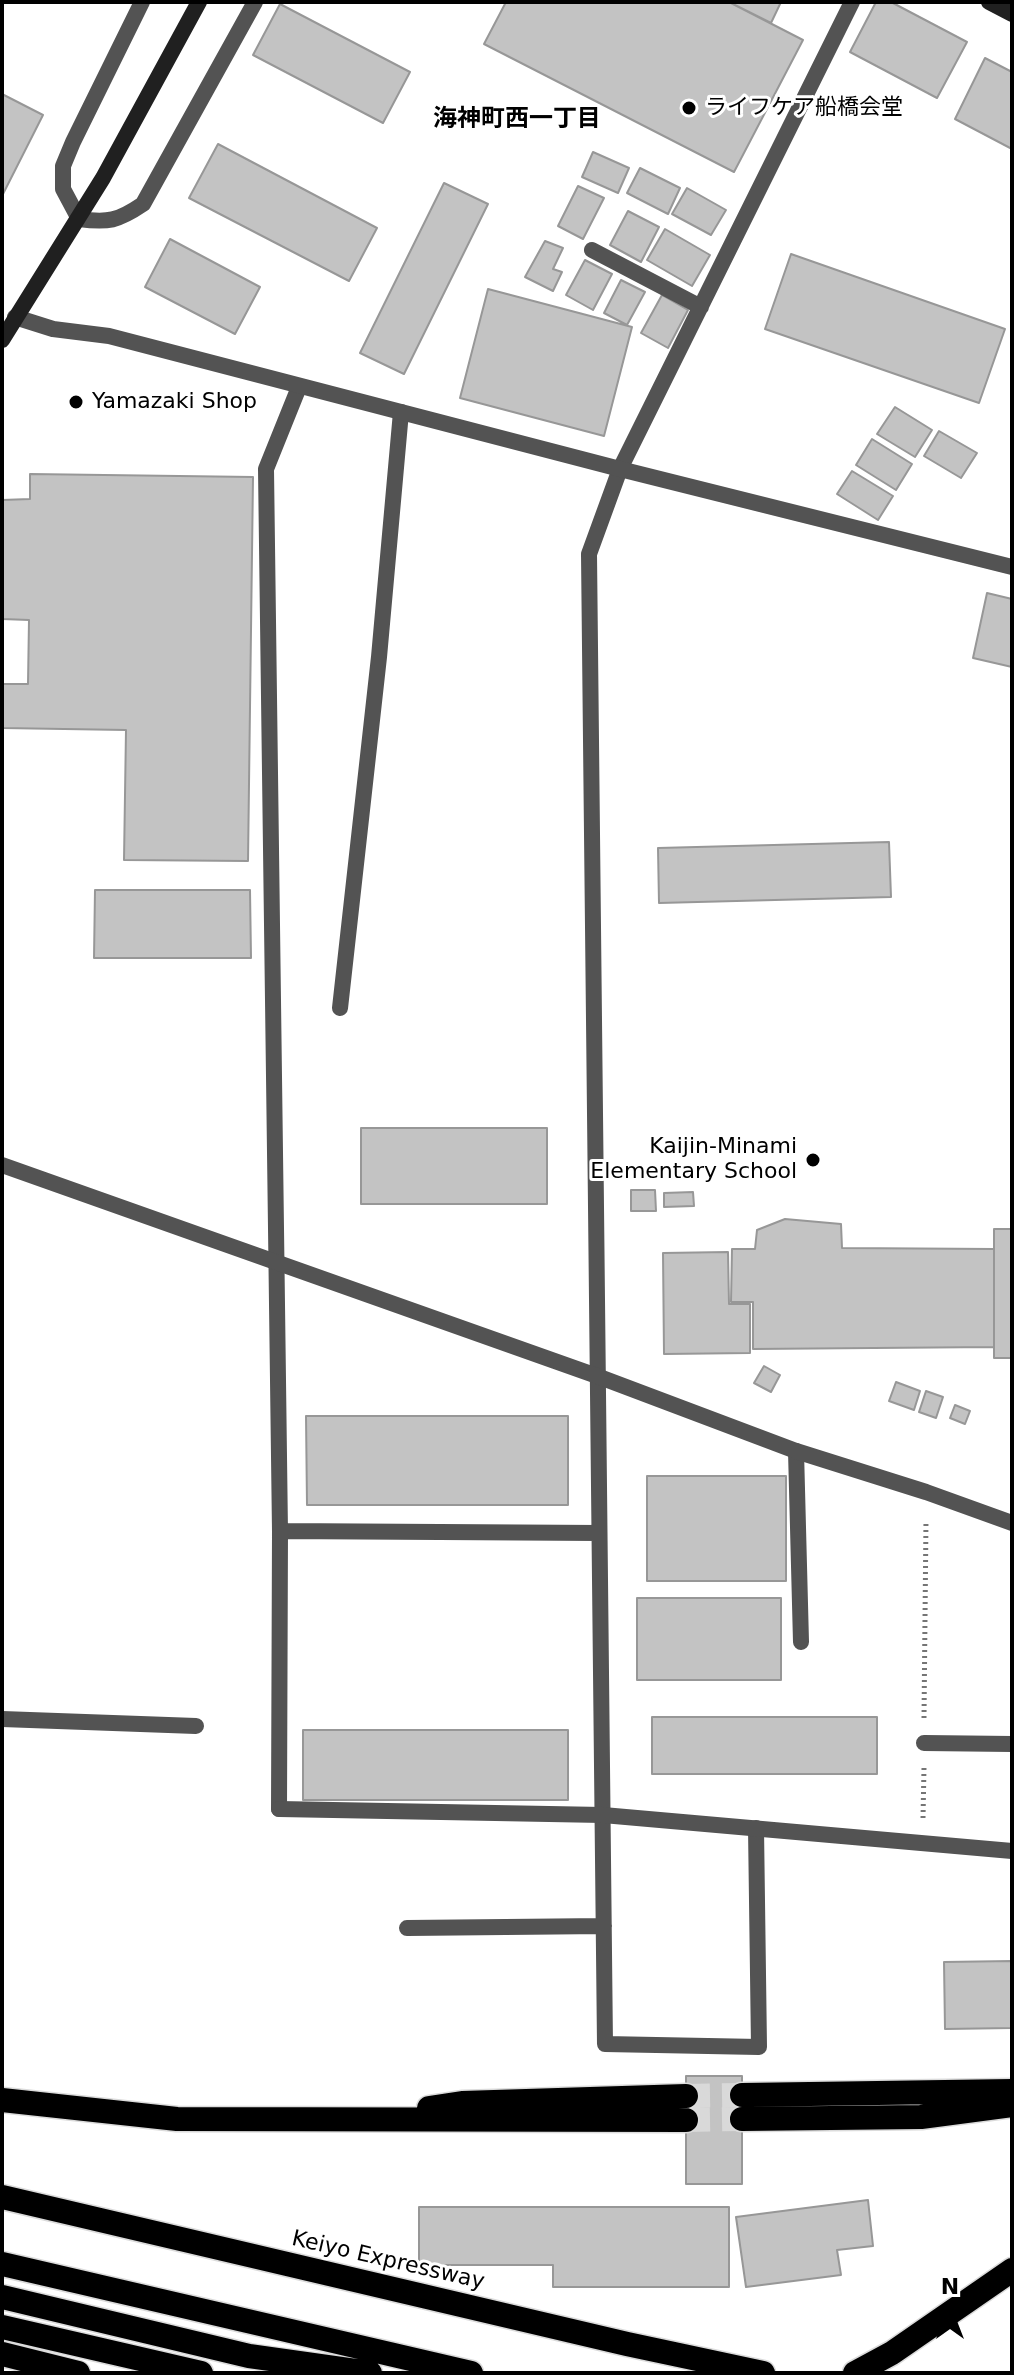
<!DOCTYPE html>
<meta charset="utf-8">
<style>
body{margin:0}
#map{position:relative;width:1014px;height:2375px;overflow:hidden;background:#fff;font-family:"DejaVu Sans",sans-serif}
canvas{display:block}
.frame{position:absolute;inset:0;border:4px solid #000;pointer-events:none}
.north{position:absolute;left:910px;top:2271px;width:80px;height:80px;-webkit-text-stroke:6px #fff;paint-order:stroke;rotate:0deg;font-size:22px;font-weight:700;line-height:32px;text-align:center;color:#000}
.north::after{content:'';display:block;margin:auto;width:28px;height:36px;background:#000;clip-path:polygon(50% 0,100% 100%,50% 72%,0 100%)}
</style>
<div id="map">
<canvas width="1014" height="2375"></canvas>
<div class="frame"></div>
<div class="north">N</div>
</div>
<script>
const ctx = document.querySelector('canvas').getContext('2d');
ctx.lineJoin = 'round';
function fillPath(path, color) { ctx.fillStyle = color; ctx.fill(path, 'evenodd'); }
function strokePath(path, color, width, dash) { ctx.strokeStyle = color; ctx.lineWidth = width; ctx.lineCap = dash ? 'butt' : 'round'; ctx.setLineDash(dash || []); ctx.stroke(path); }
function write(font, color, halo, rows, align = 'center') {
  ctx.font = font + ' "DejaVu Sans","Noto Sans JP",sans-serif'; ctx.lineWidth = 6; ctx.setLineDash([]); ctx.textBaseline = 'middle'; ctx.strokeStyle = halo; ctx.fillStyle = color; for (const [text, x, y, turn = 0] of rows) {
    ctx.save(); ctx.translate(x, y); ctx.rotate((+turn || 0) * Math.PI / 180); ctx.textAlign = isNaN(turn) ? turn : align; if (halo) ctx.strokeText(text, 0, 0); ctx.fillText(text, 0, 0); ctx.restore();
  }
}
const building = new Path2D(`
 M 506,2 L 729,2 L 803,40 L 734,172 L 484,44 Z
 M 729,2 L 781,2 L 771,23 Z
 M 876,2 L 891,2 L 967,42 L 937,98 L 850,52 Z
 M 280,4 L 410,72 L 383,123 L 253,55 Z
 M 985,58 L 1012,72 L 1012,149 L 955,119 Z
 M 2,94 L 43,115 L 2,196 Z
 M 218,144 L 377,228 L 349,281 L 189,198 Z
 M 593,152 L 629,168 L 618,193 L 582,177 Z
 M 640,168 L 680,188 L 668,214 L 627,193 Z
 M 444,183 L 488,204 L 404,374 L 360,353 Z
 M 578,186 L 604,198 L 583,239 L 558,226 Z
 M 687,188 L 726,210 L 711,235 L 672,214 Z
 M 628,211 L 659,227 L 641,262 L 610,245 Z
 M 665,229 L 710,255 L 692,286 L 647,260 Z
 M 170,239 L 260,287 L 235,334 L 145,287 Z
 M 545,241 L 563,248 L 553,269 L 562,272 L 553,291 L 525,277 Z
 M 791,254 L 1005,329 L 979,403 L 765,329 Z
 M 585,260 L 612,274 L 593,310 L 566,295 Z
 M 621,280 L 645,292 L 627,325 L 604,313 Z
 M 488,289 L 632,327 L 604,436 L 460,398 Z
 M 662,295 L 688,310 L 668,348 L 641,333 Z
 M 895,407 L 932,430 L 915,457 L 877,434 Z
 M 939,431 L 977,453 L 961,478 L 924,456 Z
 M 872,439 L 912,464 L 896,490 L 856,465 Z
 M 852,471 L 893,496 L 878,520 L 837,494 Z
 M 30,474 L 253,477 L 248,861 L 124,860 L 126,730 L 2,728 L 2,684 L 28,684 L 29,620 L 2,619 L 2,500 L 30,499 Z
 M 987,593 L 1012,599 L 1012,667 L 973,658 Z
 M 889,842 L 891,897 L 659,903 L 658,848 Z
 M 95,890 L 250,890 L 251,958 L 94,958 Z
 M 361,1128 L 547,1128 L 547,1204 L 361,1204 Z
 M 631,1190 L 655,1190 L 656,1211 L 631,1211 Z
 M 693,1192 L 694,1206 L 664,1207 L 664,1193 Z
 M 785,1219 L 841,1224 L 842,1248 L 994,1249 L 994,1347 L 753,1349 L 753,1302 L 731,1302 L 732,1249 L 755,1249 L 757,1230 Z
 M 994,1229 L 1012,1229 L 1012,1358 L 994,1358 Z
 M 728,1252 L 729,1304 L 750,1304 L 750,1353 L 664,1354 L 663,1253 Z
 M 764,1366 L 780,1375 L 771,1392 L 754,1383 Z
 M 896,1382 L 920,1391 L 914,1410 L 889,1401 Z
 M 926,1391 L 943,1397 L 936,1418 L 919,1412 Z
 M 955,1405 L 970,1411 L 965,1424 L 950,1418 Z
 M 306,1416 L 568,1416 L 568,1505 L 307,1505 Z
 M 647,1476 L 786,1476 L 786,1581 L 647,1581 Z
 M 637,1598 L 781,1598 L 781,1680 L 637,1680 Z
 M 652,1717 L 877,1717 L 877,1774 L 652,1774 Z
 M 303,1730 L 568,1730 L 568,1800 L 303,1800 Z
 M 1012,1961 L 1012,2028 L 945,2029 L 944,1962 Z
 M 686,2076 L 742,2076 L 742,2184 L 686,2184 Z
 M 868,2200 L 873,2246 L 837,2250 L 841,2275 L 746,2287 L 736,2217 Z
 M 419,2207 L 729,2207 L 729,2287 L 553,2287 L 553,2265 L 419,2265 Z`);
const highwayTunnel = new Path2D(`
 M 686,2096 L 742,2095
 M 686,2120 L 742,2119`);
const path = new Path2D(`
 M 924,1718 L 926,1520
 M 923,1818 L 924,1768`);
const lane = new Path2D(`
 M 592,250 L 701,307
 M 340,1008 L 379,657 L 401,412
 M 796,1451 L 801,1642
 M 280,1531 L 599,1533
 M 2,1719 L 196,1726
 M 924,1743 L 1012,1744
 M 279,1809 L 280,1531 L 266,469 L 299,387
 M 756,1828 L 759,2047 L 605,2044 L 589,554 L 620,469 L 852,2
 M 407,1928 L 604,1926`);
const street = new Path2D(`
 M 142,2 L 73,142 L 63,166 L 63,189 L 79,219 C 108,223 118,221 143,204 L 255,2
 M 15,317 L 53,329 L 109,336 L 620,469 L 1012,567
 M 2,1165 L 597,1376 L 796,1451 L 926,1492 L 1012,1523
 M 279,1809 L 603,1815 L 1012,1851`);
const secondary = new Path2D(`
 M 989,2 L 1012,14
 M 2,340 L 103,178 L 199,2`);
const highway = new Path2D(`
 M 742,2095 L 1012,2091
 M 2,2100 L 177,2119 L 686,2120
 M 429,2108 L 462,2103 L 686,2096
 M 742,2119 L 921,2117 L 1012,2105
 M 2,2197 L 627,2344 L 763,2373
 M 2,2264 L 471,2373
 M 2,2297 L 249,2356 L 370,2373
 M 2,2327 L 201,2373
 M 2,2354 L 78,2373
 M 855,2373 L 892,2353 L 1012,2270`);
const markers = [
 [689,108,8,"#000"],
 [76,402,8,"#000"],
 [813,1160,8,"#000"]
];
const poiNames = [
 ["ライフケア船橋会堂",705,108],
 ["Yamazaki Shop",92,402],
 ["Kaijin-Minami",797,1147,"right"],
 ["Elementary School",797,1172,"right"]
];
const streetNames = [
 ["Keiyo Expressway",388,2261,13]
];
const neighbourhoodNames = [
 ["海神町西一丁目",517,120]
];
fillPath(building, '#c3c3c3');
strokePath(building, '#979797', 2);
strokePath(highwayTunnel, '#d9d9d9', 24, [24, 12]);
strokePath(highway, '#dbdbdb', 27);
strokePath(path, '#757575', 5, [2, 4]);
strokePath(lane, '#535353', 16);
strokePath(street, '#535353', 16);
strokePath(secondary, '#202020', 16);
strokePath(highway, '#000', 24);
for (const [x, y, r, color] of markers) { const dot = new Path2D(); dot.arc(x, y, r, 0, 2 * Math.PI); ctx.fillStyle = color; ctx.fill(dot); strokePath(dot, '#fff', 3); }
write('22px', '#000', '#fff', poiNames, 'left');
write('22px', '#000', '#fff', streetNames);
write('bold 24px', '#000', '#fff', neighbourhoodNames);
</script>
